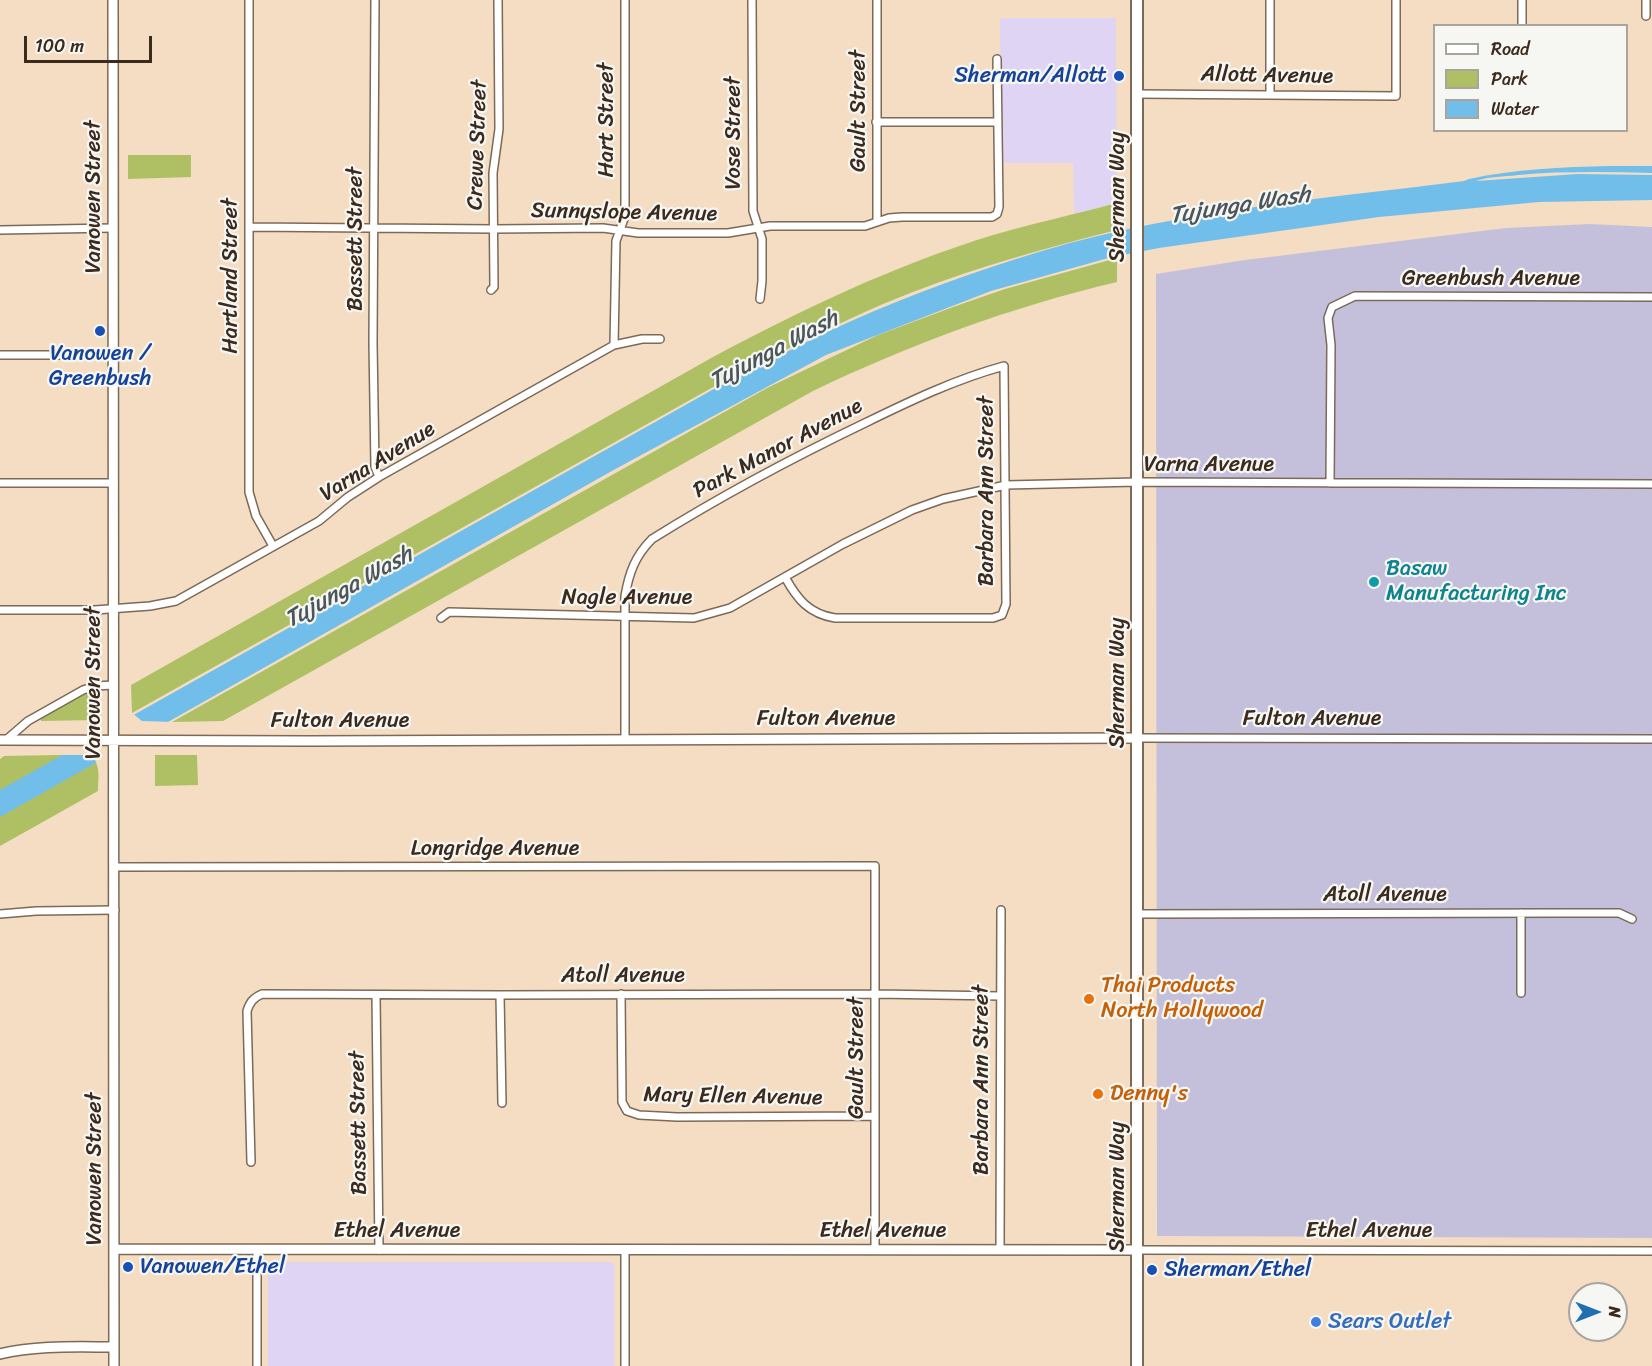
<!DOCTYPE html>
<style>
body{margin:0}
#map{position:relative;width:1652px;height:1366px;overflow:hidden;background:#f4ddc3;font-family:Sriracha,sans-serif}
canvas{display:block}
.legend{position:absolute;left:1433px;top:24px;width:195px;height:108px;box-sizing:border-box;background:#f6f6f2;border:2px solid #aba49d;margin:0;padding:8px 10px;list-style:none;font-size:18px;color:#3b2a1e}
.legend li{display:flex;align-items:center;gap:12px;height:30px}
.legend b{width:30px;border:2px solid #aba49d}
.north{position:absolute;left:1568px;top:1282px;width:60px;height:60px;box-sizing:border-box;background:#f6f6f2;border:2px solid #aba49d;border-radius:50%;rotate:90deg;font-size:16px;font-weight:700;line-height:24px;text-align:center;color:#3b2a1e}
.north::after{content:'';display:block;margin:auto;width:21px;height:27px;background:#1f6fb2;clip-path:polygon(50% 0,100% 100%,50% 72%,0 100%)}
.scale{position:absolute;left:24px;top:36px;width:128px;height:27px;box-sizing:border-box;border:3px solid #3b2a1e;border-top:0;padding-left:8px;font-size:18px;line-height:21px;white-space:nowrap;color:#3b2a1e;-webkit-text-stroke:4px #f6f6f2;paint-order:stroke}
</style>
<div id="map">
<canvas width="1652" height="1366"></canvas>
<ul class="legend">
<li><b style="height:8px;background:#fff"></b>Road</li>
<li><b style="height:16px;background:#afc064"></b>Park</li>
<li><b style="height:16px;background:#71beeb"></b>Water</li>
</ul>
<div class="north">N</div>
<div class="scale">100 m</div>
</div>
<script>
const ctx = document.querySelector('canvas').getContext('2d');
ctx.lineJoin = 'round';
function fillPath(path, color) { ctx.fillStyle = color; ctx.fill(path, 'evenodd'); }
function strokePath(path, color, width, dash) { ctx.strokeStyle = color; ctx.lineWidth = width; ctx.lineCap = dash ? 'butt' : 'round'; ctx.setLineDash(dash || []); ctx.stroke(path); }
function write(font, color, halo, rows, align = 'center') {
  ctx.font = font + ' Sriracha,sans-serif'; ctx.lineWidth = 4.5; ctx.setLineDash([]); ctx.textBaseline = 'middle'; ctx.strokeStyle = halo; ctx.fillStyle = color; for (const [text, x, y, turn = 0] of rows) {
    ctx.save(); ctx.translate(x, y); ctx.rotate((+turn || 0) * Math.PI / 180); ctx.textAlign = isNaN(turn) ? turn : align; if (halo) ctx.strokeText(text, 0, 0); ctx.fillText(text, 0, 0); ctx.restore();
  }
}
const built = new Path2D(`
 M 1000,18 L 1116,18 L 1117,203 L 1074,214 L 1073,163 L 1001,163 Z
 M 273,1262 L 610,1262 L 614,1264 L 614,1366 L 268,1366 L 268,1265 Z`);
const industrial = new Path2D(`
 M 1590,224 L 1652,227 L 1652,1238 L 1157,1236 L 1156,274 L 1245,260 L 1506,228 Z`);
const green = new Path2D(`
 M 128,155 L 191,155 L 191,177 L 128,179 Z
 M 1117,203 L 1117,230 C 1038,250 959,272 883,304 C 832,326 782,352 731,377 L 132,713 L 131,685 L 713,357 C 803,309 895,265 993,235 C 1034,223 1076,214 1117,203 Z
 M 1117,258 L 1117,282 C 1011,307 911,344 813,391 L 223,721 L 172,722 L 767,388 L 878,335 L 953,307 L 1005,289 Z
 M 97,691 L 97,716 L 95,720 L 41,721 L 41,718 L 82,695 Z
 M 57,755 L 88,755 C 102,762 98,778 98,791 L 0,846 L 0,759 L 4,756 Z
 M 155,755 L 197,755 L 198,785 L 155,786 Z`);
const water = new Path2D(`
 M 1610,166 L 1652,166 L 1652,173 C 1607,172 1562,171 1518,175 C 1504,177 1489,176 1476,181 L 1578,174 L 1652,175 L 1652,200 L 1539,202 L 1379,217 L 1159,248 L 1112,257 L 991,291 L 826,355 L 610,472 L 0,817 L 0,790 L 721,385 C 757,368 791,349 827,332 C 887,304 950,280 1013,260 C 1158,212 1314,200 1464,181 L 1469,179 C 1515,169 1562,167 1610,166 Z`);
const pier = new Path2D(`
 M 132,713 L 142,721 L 172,722 L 98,765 L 93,757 L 88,755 L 57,755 Z`);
const street = new Path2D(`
 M 249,0 L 249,492 L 256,516 L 273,546
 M 375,0 L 373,343 L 375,467 L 379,477
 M 752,0 L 753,211 L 762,239 L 762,281 L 760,299
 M 1522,0 L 1522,26
 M 1646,0 L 1646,16
 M 1138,94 L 1396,96 L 1396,0
 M 1270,95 L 1270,0
 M 876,122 L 997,122
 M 877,222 L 877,0
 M 249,227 L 494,229 L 603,228 L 638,233 L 728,233 L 770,226 L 865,226 L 889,218 L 902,217 L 992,217 L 997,214 L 999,207 L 997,59
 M 0,230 L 113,228
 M 491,290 L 494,287 L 493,173 L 499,129 L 498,0
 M 614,345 L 616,241 L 625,216 L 625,0
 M 0,355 L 114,355
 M 0,483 L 114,483
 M 1330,483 L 1331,345 L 1328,318 L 1332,307 L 1355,296 L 1652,297
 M 0,610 L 95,610 L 150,606 L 176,601 L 319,521 L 348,497 L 379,477 L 614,345 L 642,339 L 660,339
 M 441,618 L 449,612 L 694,618 L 730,608 L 843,544 L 912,510 L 943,499 L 1006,485 L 1137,482 L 1652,484
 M 1137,738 L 1652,739
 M 625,739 L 625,596 C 629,573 635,556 652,539 C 721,496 792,458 865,423 C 910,401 956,379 1004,366 L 1006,604 L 1002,615 L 993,618 L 835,618 C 809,614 797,599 785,577
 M 6,740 L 28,721 L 83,690 L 95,686 L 114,685
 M 115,867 L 875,866 L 875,1250
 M 1521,913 L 1521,993
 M 0,914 L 36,911 L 115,910
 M 1137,914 L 1564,913 L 1619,913 L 1632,919
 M 621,994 L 622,1102 L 627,1111 L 639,1115 L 677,1117 L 875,1116
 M 376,995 L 379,1250
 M 500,995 L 502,1103
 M 251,1162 L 247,1011 C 250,1002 253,998 262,994 L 500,995 L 876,994 L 1000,996
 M 257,1250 L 257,1366
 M 1000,1250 L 1001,910
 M 1137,1250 L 1652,1251
 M 625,1251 L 625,1366`);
const secondary = new Path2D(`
 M 113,0 L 114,1366
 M 0,740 L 310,741 L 1137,738
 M 114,1249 L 1137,1250
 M 0,1354 C 37,1345 76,1347 114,1347`);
const primary = new Path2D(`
 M 1137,1366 L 1137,0`);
const markers = [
 [1119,76,6,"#1a4fb4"],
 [100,331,6,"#1a4fb4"],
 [1374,582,6,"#0f9aa8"],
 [1089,999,6,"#e8710a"],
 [1098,1094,6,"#e8710a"],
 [128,1267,6,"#1a4fb4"],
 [1152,1270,6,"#1a4fb4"],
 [1316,1322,6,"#3f7fe0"]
];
const transitNames = [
 ["Sherman/Allott",1107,76,"right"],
 ["Vanowen /",100,354,"center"],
 ["Greenbush",100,379,"center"],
 ["Vanowen/Ethel",140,1267],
 ["Sherman/Ethel",1164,1270]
];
const streetNames = [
 ["Allott Avenue",1267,76,1],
 ["Gault Street",859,111,-90],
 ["Hart Street",607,120,-90],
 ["Vose Street",734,133,-90],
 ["Crewe Street",478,145,-88],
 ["Vanowen Street",94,197,-90],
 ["Sherman Way",1118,197,-90],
 ["Sunnyslope Avenue",624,213,1],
 ["Bassett Street",356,239,-90],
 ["Hartland Street",231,276,-90],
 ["Greenbush Avenue",1491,279],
 ["Park Manor Avenue",778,449,-28],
 ["Varna Avenue",378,462,-32],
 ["Varna Avenue",1209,465],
 ["Barbara Ann Street",987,491,-90],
 ["Nagle Avenue",627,598],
 ["Vanowen Street",94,683,-90],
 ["Sherman Way",1118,683,-90],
 ["Fulton Avenue",826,719],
 ["Fulton Avenue",1312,719],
 ["Fulton Avenue",340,721],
 ["Longridge Avenue",495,849],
 ["Atoll Avenue",1385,895],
 ["Atoll Avenue",623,976],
 ["Gault Street",857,1058,-90],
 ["Barbara Ann Street",982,1080,-90],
 ["Mary Ellen Avenue",733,1097,1],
 ["Bassett Street",359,1123,-91],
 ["Vanowen Street",95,1169,-90],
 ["Sherman Way",1118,1187,-90],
 ["Ethel Avenue",397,1231],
 ["Ethel Avenue",883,1231],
 ["Ethel Avenue",1369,1231]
];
const cultureNames = [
 ["Basaw",1386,569],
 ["Manufacturing Inc",1386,594]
];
const foodNames = [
 ["Thai Products",1101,986],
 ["North Hollywood",1101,1011],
 ["Denny's",1110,1094]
];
const shopNames = [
 ["Sears Outlet",1328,1322]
];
const waterNames = [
 ["Tujunga Wash",1240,206,-9],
 ["Tujunga Wash",774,351,-28],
 ["Tujunga Wash",349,588,-29]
];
fillPath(built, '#e0d4f4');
fillPath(industrial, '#c4c0db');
fillPath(green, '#afc064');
fillPath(water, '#71beeb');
fillPath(pier, '#f4ddc3');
strokePath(street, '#7c6958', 10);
strokePath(secondary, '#7c6958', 12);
strokePath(primary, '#7c6958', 14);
strokePath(street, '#fff', 7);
strokePath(secondary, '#fff', 9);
strokePath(primary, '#fff', 10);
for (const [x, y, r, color] of markers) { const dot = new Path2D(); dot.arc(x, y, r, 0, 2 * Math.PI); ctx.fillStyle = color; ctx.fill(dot); strokePath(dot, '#f6f6f2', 2); }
write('22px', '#164399', '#f6f6f2', transitNames, 'left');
write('22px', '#3b2a1e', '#f6f6f2', streetNames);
write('22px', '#0d838f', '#f6f6f2', cultureNames, 'left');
write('22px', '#c56008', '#f6f6f2', foodNames, 'left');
write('22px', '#366cbe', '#f6f6f2', shopNames, 'left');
write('italic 24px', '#4b565c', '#f6f6f2', waterNames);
</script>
